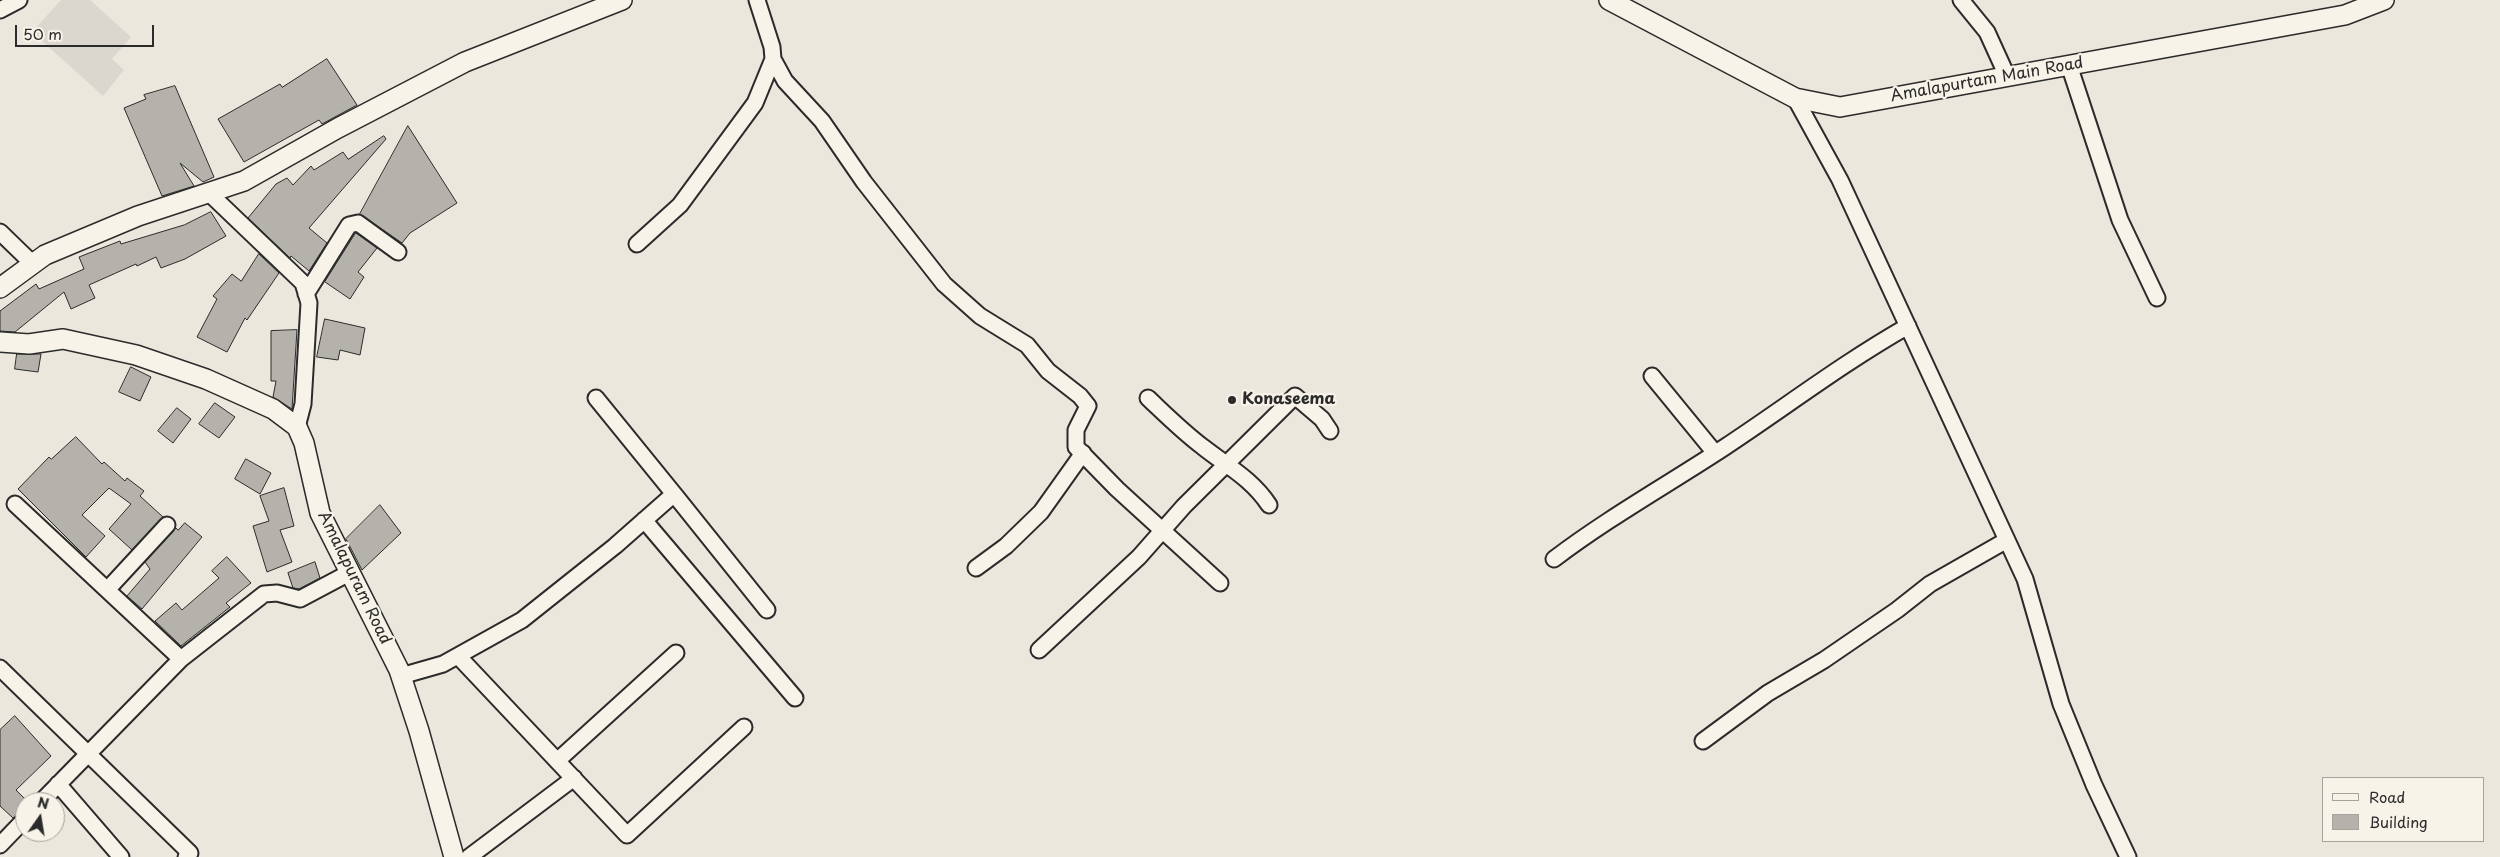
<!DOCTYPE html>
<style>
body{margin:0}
#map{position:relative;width:2500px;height:857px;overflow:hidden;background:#ebe7dd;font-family:"Playpen Sans",sans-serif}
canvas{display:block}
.legend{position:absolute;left:2322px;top:777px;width:162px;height:65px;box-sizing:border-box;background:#f7f3e8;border:1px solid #a5a39c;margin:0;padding:6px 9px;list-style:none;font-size:15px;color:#2b2b2b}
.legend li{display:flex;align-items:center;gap:10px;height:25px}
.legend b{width:25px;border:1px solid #a5a39c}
.north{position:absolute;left:15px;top:792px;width:50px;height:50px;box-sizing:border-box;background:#f7f3e8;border:1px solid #a5a39c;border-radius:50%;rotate:13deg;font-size:14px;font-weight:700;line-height:20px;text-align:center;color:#2b2b2b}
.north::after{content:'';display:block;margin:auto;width:18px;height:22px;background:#2b2b2b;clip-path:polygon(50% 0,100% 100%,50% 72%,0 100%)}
.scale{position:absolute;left:15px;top:25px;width:139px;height:22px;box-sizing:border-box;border:2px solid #2b2b2b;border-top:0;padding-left:6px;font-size:15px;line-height:18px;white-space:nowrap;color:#2b2b2b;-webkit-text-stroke:4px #f7f3e8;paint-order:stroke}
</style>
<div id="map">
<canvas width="2500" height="857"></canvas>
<ul class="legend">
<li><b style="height:6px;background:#f7f3e8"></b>Road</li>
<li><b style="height:14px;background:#b5b2ab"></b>Building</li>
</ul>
<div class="north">N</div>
<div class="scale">50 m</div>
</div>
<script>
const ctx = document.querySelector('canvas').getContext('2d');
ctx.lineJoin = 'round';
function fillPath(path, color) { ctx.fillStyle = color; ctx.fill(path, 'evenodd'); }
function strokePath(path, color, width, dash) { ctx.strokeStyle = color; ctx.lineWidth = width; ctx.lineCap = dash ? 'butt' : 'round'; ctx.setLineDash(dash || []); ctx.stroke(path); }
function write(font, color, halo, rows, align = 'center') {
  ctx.font = font + ' "Playpen Sans",sans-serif'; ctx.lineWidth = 4.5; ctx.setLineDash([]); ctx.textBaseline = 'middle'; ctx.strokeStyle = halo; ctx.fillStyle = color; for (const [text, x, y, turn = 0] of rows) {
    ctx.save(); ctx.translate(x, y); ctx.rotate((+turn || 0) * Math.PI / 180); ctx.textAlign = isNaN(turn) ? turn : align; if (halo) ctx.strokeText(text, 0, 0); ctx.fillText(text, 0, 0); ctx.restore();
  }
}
const built = new Path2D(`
 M 61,0 L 90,0 L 131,37 L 112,59 L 124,70 L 103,96 L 32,32 Z`);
const building = new Path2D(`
 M 327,59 L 357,105 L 322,124 L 319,120 L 244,162 L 218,119 L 280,84 L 282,87 Z
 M 175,86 L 214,177 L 203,182 L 180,163 L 194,186 L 162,196 L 124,108 L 146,99 L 144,95 Z
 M 408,126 L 457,203 L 410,233 L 402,243 L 360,214 Z
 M 384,136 L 386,139 L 309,228 L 327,243 L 309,271 L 291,256 L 290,258 L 248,218 L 276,184 L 287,178 L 293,185 L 311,166 L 314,170 L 343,152 L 348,159 Z
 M 211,212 L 226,236 L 185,259 L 161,268 L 156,257 L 137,266 L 136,264 L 89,285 L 95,298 L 71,309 L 64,292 L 15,332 L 0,331 L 0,311 L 36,284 L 39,289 L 84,269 L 79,257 L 120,241 L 121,244 L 184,225 Z
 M 356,233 L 377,248 L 358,272 L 364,277 L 350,299 L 325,282 Z
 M 259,254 L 279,273 L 247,320 L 245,318 L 227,352 L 197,337 L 217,299 L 213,296 L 232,274 L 241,281 Z
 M 325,319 L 365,328 L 360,355 L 340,350 L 338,360 L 317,357 Z
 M 297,330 L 292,409 L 273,397 L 276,381 L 271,381 L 271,331 Z
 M 17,354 L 41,354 L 38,372 L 15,369 Z
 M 131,367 L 151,377 L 140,401 L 119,392 Z
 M 215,403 L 235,417 L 219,438 L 199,424 Z
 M 177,408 L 191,419 L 173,443 L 158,431 Z
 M 76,437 L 102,464 L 104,462 L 125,481 L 127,478 L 144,491 L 140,496 L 163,517 L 132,550 L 109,529 L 131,504 L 109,488 L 82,515 L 105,536 L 86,557 L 18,489 L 49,457 L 51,459 Z
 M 246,459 L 271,473 L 260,494 L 235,479 Z
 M 284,488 L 294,526 L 280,530 L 292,562 L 267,572 L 253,526 L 269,521 L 260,496 Z
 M 380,505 L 401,533 L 362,570 L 346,539 Z
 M 185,523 L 202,537 L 142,609 L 127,596 L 150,569 L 145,562 L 176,528 L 178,530 Z
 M 227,557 L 251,583 L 226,603 L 230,607 L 181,646 L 155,621 L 176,603 L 182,610 L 219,578 L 212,571 Z
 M 315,562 L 320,578 L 299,589 L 293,588 L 288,573 Z
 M 15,716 L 51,756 L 16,790 L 25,799 L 25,810 L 13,818 L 0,806 L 0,730 Z`);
const minor = new Path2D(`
 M 1961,0 L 1987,32 L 2007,76
 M 0,10 L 19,0
 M 773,59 L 785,81 L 822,121 L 864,182 L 944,284 L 980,316 L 1027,345 L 1048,371 L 1080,396 L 1088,406 L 1076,430 L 1076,447 L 1117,489 L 1220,583
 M 2069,65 L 2120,220 L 2157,298
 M 1795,98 L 1840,180 L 2025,579 L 2061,704 L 2094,785 L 2128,857
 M 209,193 L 303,283 L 309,303 L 303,404 L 297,427
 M 0,232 L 33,264
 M 637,244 L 680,205 L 755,103 L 773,59 L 772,47 L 757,0
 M 306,294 L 349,225 L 358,223 L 398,252
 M 1652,376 L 1715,453
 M 596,398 L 674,494
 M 1148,398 C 1166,415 1183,432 1203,447 C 1227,466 1252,479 1269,505
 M 15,504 L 181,659 L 264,594 L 277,593 L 300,599 L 349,573
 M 644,520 L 795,698
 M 1554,559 C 1608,518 1667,485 1725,447 C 1787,406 1843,363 1908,326
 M 976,568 L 1006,546 L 1041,512 L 1083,453
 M 107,590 L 167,525
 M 1039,650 L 1139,557 L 1184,506 L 1295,396 L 1322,419 L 1330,431
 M 458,656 L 627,835 L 744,727
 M 0,668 L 190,853 L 186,857
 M 401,676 L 443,664 L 522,620 L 615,546 L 674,494 L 767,610
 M 1703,741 L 1768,693 L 1824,660 L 1897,610 L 1930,584 L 2007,540
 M 557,761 L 676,653
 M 58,784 L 121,857
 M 41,802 L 181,659
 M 0,845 L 25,819
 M 469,857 L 574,778`);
const tertiary = new Path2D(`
 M 1609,0 L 1795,98 L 1840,107 L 2345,15 L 2384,0
 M 0,288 L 45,255 L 138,216 L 244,181 L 338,128 L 465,62 L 622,0
 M 0,342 L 29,344 L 63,339 L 136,355 L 206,379 L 244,396 L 273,409 L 297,427 L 304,443 L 320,513 L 399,670 L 419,731 L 454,857`);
const markers = [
 [1232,400,5,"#2b2b2b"]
];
const streetNames = [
 ["Amalapurtam Main Road",1987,80,-10],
 ["Amalapuram Road",354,578,64]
];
const poiNames = [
 ["Konaseema",1242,400]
];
fillPath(built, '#dbd7ce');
fillPath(building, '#b5b2ab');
strokePath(building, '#2b2b2b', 1);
strokePath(minor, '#2b2b2b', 19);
strokePath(tertiary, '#2b2b2b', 22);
strokePath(minor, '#f7f3e8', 15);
strokePath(tertiary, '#f7f3e8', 19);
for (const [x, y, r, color] of markers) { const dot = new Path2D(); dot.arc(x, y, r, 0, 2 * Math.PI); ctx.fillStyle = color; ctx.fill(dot); strokePath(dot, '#f7f3e8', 2); }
write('16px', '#2b2b2b', '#f7f3e8', streetNames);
write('bold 16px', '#2b2b2b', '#f7f3e8', poiNames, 'left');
</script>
